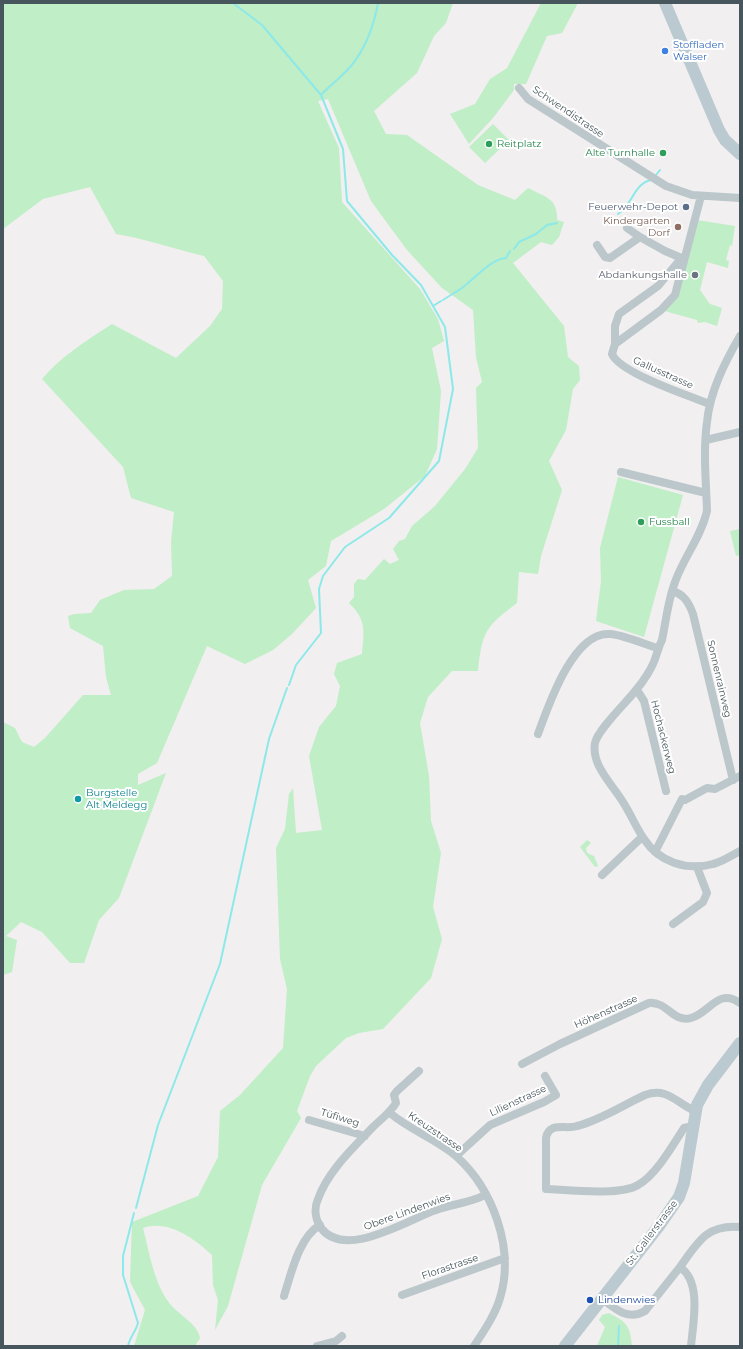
<!DOCTYPE html>
<meta charset="utf-8">
<style>
body{margin:0}
#map{position:relative;width:743px;height:1349px;overflow:hidden;background:#f1efef;font-family:Montserrat,sans-serif}
canvas{display:block}
.frame{position:absolute;inset:0;border:4px solid #47565c;pointer-events:none}
</style>
<div id="map">
<canvas width="743" height="1349"></canvas>
<div class="frame"></div>
</div>
<script>
const ctx = document.querySelector('canvas').getContext('2d');
ctx.lineJoin = 'round';
function fillPath(path, color) { ctx.fillStyle = color; ctx.fill(path, 'evenodd'); }
function strokePath(path, color, width, dash) { ctx.strokeStyle = color; ctx.lineWidth = width; ctx.lineCap = dash ? 'butt' : 'round'; ctx.setLineDash(dash || []); ctx.stroke(path); }
function write(font, color, halo, rows, align = 'center') {
  ctx.font = font + ' Montserrat,sans-serif'; ctx.lineWidth = 4; ctx.setLineDash([]); ctx.textBaseline = 'middle'; ctx.strokeStyle = halo; ctx.fillStyle = color; for (const [text, x, y, turn = 0] of rows) {
    ctx.save(); ctx.translate(x, y); ctx.rotate((+turn || 0) * Math.PI / 180); ctx.textAlign = isNaN(turn) ? turn : align; if (halo) ctx.strokeText(text, 0, 0); ctx.fillText(text, 0, 0); ctx.restore();
  }
}
const green = new Path2D(`
 M 3,3 L 453,3 L 446,23 L 434,36 L 417,73 L 374,111 L 386,134 L 407,135 L 478,185 L 515,200 L 528,188 C 545,197 558,198 557,220 L 564,222 L 559,237 L 552,245 L 541,242 L 513,263 L 564,326 L 568,357 L 579,366 L 580,380 L 573,389 L 566,430 L 549,461 L 562,490 L 541,556 L 538,574 L 519,572 L 517,603 C 485,627 482,632 478,671 L 452,671 L 428,697 L 420,723 L 429,776 L 431,821 L 441,853 L 433,907 L 442,939 L 431,978 L 383,1029 L 359,1033 L 346,1038 L 316,1066 L 310,1076 L 297,1111 L 301,1118 L 262,1185 L 228,1306 L 215,1330 L 218,1300 L 213,1285 L 212,1255 C 195,1239 168,1219 143,1228 C 149,1251 154,1284 170,1304 C 179,1315 198,1324 200,1338 L 195,1346 L 134,1346 L 145,1310 L 130,1282 L 132,1222 L 198,1196 L 218,1157 L 220,1111 L 240,1095 L 283,1048 L 287,989 L 280,959 L 276,848 L 285,829 L 289,794 L 293,788 L 296,833 L 322,830 L 309,756 L 319,727 L 336,706 L 340,686 L 334,674 L 337,663 L 362,654 C 364,632 367,620 349,603 L 354,597 L 354,584 L 358,579 L 365,580 L 384,559 L 390,564 L 399,560 L 393,549 L 399,541 L 405,539 L 412,526 L 435,506 L 465,469 L 478,448 L 476,388 L 482,382 L 476,357 L 473,310 L 442,288 L 407,250 L 371,201 L 328,99 L 318,101 L 339,148 L 342,202 L 420,289 L 438,319 L 444,341 L 432,348 L 441,391 L 437,449 L 425,476 L 384,509 L 331,541 L 326,566 L 308,580 L 316,608 L 292,634 L 273,650 L 245,664 L 207,646 L 157,763 L 138,774 L 138,785 L 166,773 L 119,898 L 99,920 L 84,963 L 70,963 L 42,932 L 21,922 L 6,936 L 17,940 L 12,972 L 3,975 L 3,722 L 15,728 L 22,742 L 34,747 L 45,738 L 83,695 L 111,695 L 106,677 L 103,646 L 70,628 L 68,616 L 74,614 L 91,613 L 100,600 L 124,590 L 154,589 L 172,576 L 171,542 L 174,512 L 131,498 L 123,467 L 42,379 C 61,356 88,340 112,324 L 176,358 L 210,326 L 222,309 L 223,281 L 204,256 C 174,249 146,239 116,234 L 90,187 L 43,199 L 3,229 Z
 M 541,3 L 578,3 L 562,33 L 547,36 L 526,84 L 514,84 L 514,90 L 493,118 L 469,144 L 450,114 L 475,104 L 490,79 L 507,68 Z
 M 493,124 L 509,140 L 485,163 L 469,147 Z
 M 697,220 L 735,226 L 732,246 L 730,245 L 726,260 L 729,261 L 728,268 L 707,262 L 700,290 L 710,304 L 722,308 L 717,326 L 705,322 L 698,323 L 697,320 L 661,310 L 672,295 Z
 M 618,477 L 683,495 L 644,637 L 596,621 L 601,581 L 600,548 Z
 M 740,529 L 740,555 L 736,556 L 730,531 Z
 M 587,840 L 591,843 L 586,848 L 587,853 L 594,856 L 598,866 L 595,867 L 580,847 Z
 M 609,1313 C 627,1322 630,1326 632,1346 L 597,1346 L 605,1327 L 599,1320 L 602,1315 Z`);
const stream = new Path2D(`
 M 233,3 L 262,25 L 321,95 L 343,149 L 347,201 L 392,255 L 421,285 L 445,327 L 453,389 L 439,461 L 389,518 L 345,547 L 323,576 L 319,589 L 321,633 L 296,665 L 289,685
 M 321,95 C 330,85 342,77 351,66 C 365,49 374,25 378,3
 M 656,175 L 660,170
 M 618,214 C 633,205 633,184 651,180
 M 514,249 L 519,242 L 536,234 L 547,225 L 557,223
 M 443,300 C 449,296 456,292 462,288 C 473,280 492,258 506,258 L 510,251
 M 433,306 L 441,301
 M 136,1208 L 158,1125 L 220,964 L 269,739 L 287,688
 M 128,1346 C 130,1337 136,1331 138,1323 L 123,1275 L 123,1256 L 134,1213
 M 618,1346 L 619,1326`);
const street = new Path2D(`
 M 519,88 L 528,99 L 666,186 L 692,195 L 740,198
 M 701,196 L 675,295 L 661,310 L 615,344 L 612,354 C 620,373 689,396 710,404
 M 627,228 L 640,237
 M 597,245 L 605,257 L 610,258 L 640,237 L 665,251 L 684,259
 M 740,336 C 725,362 710,391 707,422 C 703,451 706,481 707,511 C 701,537 684,557 675,582 C 668,600 666,621 662,640 C 659,646 658,650 656,656 C 653,667 643,682 636,690 C 627,702 598,729 595,743 C 591,764 611,783 621,799 C 630,812 635,826 644,839 C 659,862 686,871 713,864 C 722,862 731,856 740,851
 M 615,344 L 615,326 L 619,314 L 658,286 L 679,261 L 684,259
 M 706,440 L 740,432
 M 621,472 L 706,493
 M 672,591 C 684,594 689,603 693,614 L 733,780
 M 637,690 L 644,701 L 666,791
 M 538,734 C 548,707 573,631 610,634 C 624,635 644,644 657,648
 M 655,852 L 682,799 L 685,800 L 707,788 L 715,789 L 740,776
 M 602,875 L 642,837
 M 673,924 L 703,902 L 707,893 L 697,867
 M 522,1064 L 560,1044 L 649,1003 C 667,1001 673,1023 691,1018 C 710,1013 718,987 740,1003
 M 419,1071 L 397,1091 L 394,1095 L 396,1103 C 390,1113 381,1119 373,1127 C 353,1148 328,1171 318,1199 C 314,1208 315,1219 321,1228 C 345,1260 407,1220 436,1210 C 452,1204 470,1203 485,1195
 M 390,1113 C 410,1130 436,1139 456,1156 C 493,1189 515,1249 500,1298 C 495,1315 484,1331 474,1346
 M 309,1120 L 365,1136
 M 693,1126 L 684,1128 C 673,1145 656,1175 638,1185 C 620,1196 569,1190 546,1189 L 546,1138 C 549,1121 566,1130 577,1126 C 601,1120 623,1105 645,1095 C 668,1087 676,1103 695,1111
 M 456,1156 L 490,1125 L 544,1102 L 556,1095 L 545,1076
 M 402,1295 L 505,1258
 M 284,1296 C 291,1274 299,1237 320,1225
 M 601,1298 C 615,1309 628,1321 645,1311 L 680,1267
 M 317,1346 L 336,1341 L 342,1336
 M 691,1346 C 693,1323 702,1282 680,1267 C 698,1242 707,1224 740,1227`);
const secondary = new Path2D(`
 M 665,3 L 719,130 L 725,140 L 740,154
 M 565,1346 L 659,1226 L 679,1197 L 684,1183 L 697,1105 L 708,1085 L 740,1043`);
const markers = [
 [665,51,4,"#3f7fe0"],
 [489,144,4,"#2e9e5b"],
 [663,153,4,"#2e9e5b"],
 [686,207,4,"#5c6f8a"],
 [678,227,4,"#8d6e63"],
 [695,275,4,"#6b7280"],
 [641,522,4,"#2e9e5b"],
 [78,799,4,"#0f9aa8"],
 [590,1300,4,"#1a4fb4"]
];
const shopNames = [
 ["Stoffladen",673,45],
 ["Walser",673,57]
];
const streetNames = [
 ["Schwendistrasse",568,112,34],
 ["Gallusstrasse",663,373,24],
 ["Sonnenrainweg",719,679,77],
 ["Hochackerweg",663,737,76],
 ["Höhenstrasse",606,1012,-24],
 ["Lilienstrasse",518,1101,-25],
 ["Tüfiweg",340,1118,17],
 ["Kreuzstrasse",435,1132,34],
 ["Obere Lindenwies",407,1212,-20],
 ["St. Gallerstrasse",652,1233,-53],
 ["Florastrasse",450,1267,-19]
];
const leisureNames = [
 ["Reitplatz",497,144],
 ["Alte Turnhalle",655,153,"right"],
 ["Fussball",649,522]
];
const serviceNames = [
 ["Feuerwehr-Depot",678,207]
];
const educationNames = [
 ["Kindergarten",670,221],
 ["Dorf",670,233]
];
const worshipNames = [
 ["Abdankungshalle",687,275]
];
const cultureNames = [
 ["Burgstelle",86,793],
 ["Alt Meldegg",86,805]
];
const transitNames = [
 ["Lindenwies",598,1300]
];
fillPath(green, '#bfeec7');
strokePath(stream, '#8de9e9', 2);
strokePath(street, '#bbc7cb', 8);
strokePath(secondary, '#bbcad0', 12);
for (const [x, y, r, color] of markers) { const dot = new Path2D(); dot.arc(x, y, r, 0, 2 * Math.PI); ctx.fillStyle = color; ctx.fill(dot); strokePath(dot, '#fff', 1.5); }
write('10px', '#366cbe', '#fff', shopNames, 'left');
write('10px', '#47565c', '#fff', streetNames);
write('10px', '#27864d', '#fff', leisureNames, 'left');
write('10px', '#4e5e75', '#fff', serviceNames, 'right');
write('10px', '#785e54', '#fff', educationNames, 'right');
write('10px', '#5b616d', '#fff', worshipNames, 'right');
write('10px', '#0d838f', '#fff', cultureNames, 'left');
write('10px', '#164399', '#fff', transitNames, 'left');
</script>
